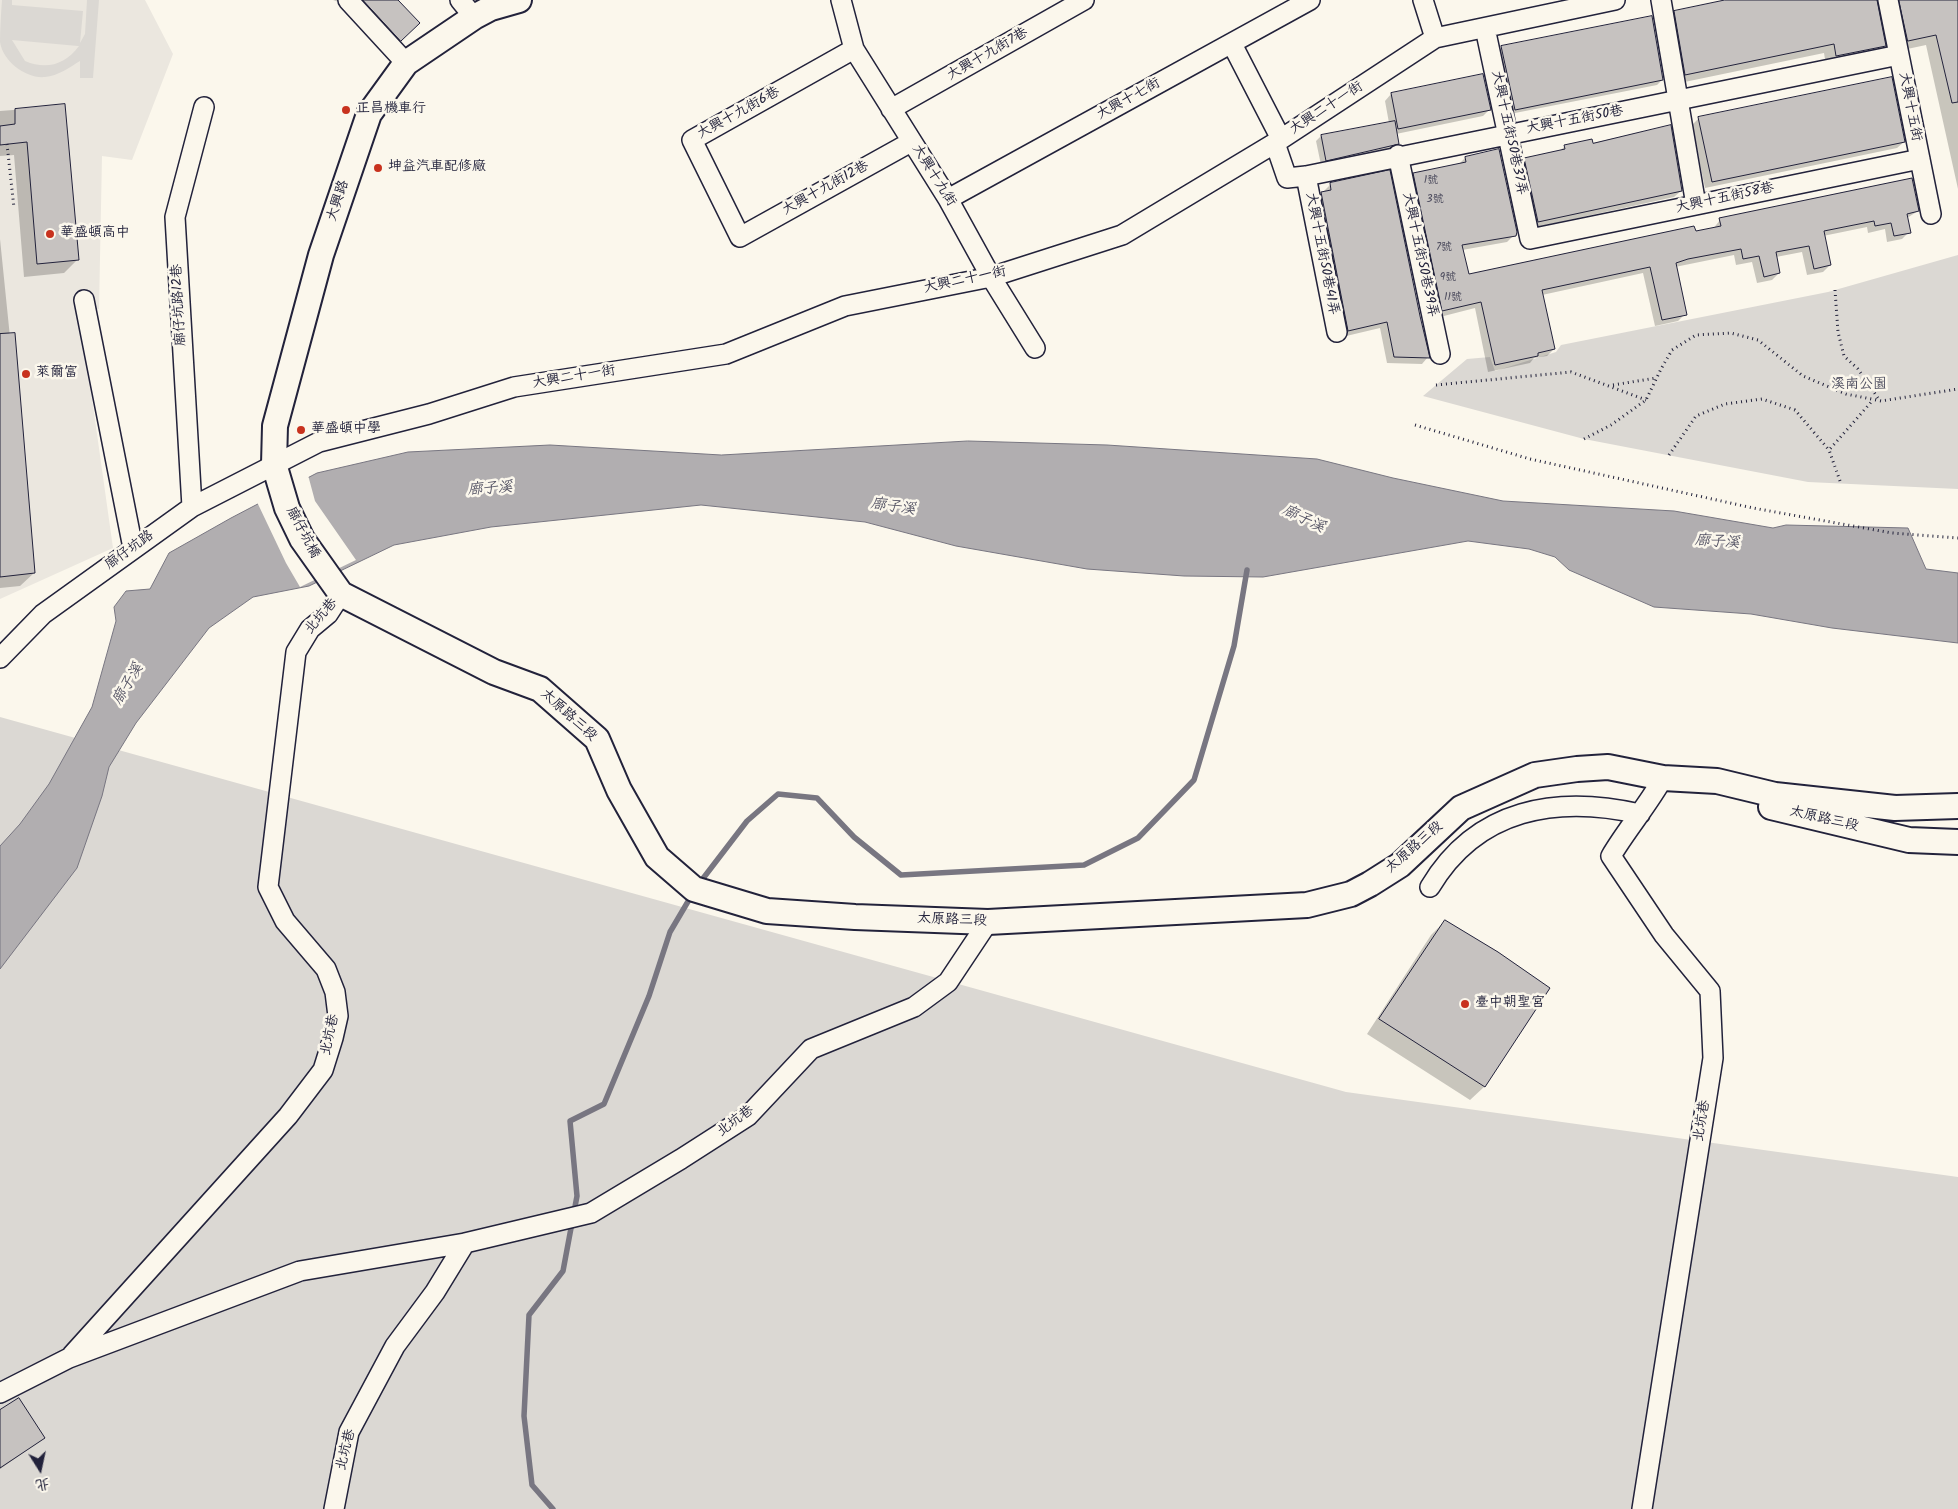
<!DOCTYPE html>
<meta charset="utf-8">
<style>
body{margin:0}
#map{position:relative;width:1958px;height:1509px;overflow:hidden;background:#fbf7ec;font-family:Kalam,"LXGW WenKai TC",sans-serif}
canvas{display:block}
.north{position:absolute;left:15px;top:1444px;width:50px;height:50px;-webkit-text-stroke:4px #fbf7ec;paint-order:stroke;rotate:170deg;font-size:14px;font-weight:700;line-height:20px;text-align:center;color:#22223b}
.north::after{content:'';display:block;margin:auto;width:18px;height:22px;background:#22223b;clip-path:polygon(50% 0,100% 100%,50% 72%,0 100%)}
</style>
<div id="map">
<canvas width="1958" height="1509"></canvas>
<div class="north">北</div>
</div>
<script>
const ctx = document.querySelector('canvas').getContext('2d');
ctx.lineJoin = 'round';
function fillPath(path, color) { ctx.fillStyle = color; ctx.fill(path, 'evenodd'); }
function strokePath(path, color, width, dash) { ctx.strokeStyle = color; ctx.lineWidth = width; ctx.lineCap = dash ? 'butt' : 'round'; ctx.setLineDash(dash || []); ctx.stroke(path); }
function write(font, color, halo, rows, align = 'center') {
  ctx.font = font + ' Kalam,"LXGW WenKai TC",sans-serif'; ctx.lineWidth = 5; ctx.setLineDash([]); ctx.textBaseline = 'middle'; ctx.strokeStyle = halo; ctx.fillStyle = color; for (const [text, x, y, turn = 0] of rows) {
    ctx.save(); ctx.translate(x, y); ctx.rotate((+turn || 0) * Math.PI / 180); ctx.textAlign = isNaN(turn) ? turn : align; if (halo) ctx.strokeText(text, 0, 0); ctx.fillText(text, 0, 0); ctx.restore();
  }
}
const built = new Path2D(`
 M 0,0 L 145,0 L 173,54 L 132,160 L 102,156 L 99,309 L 80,313 L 113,548 L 0,599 Z`);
const green = new Path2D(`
 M 2,0 L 12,0 L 12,5 L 83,11 L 80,43 L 85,34 L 87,0 L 99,0 L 93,78 L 80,78 L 80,61 C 70,67 58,76 45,77 C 27,79 3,62 0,42 C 0,29 1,14 2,0 ZM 12,40 L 78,46 L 79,46 C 65,65 46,70 25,61 Z
 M 1958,255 L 1958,489 L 1808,482 L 1584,439 L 1423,396 L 1467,359 L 1490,357 L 1495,371 L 1556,352 L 1561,345 L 1828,292 Z
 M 0,717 L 1346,1092 L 1958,1177 L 1958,1509 L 0,1509 Z`);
const water = new Path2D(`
 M 968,441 L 1107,445 L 1317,459 L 1393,478 L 1503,501 L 1674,511 L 1773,528 L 1786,525 L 1908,528 L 1926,569 L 1958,573 L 1958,643 L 1832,628 L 1751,614 L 1654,607 L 1569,570 L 1555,557 L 1529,549 L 1468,541 L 1263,577 L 1184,576 L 1087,569 L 956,546 L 865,522 L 701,505 L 491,527 L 394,545 L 309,586 L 253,597 L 209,628 L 136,723 L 109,767 L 102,796 L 77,868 L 0,969 L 0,846 L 20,824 L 49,784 L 92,707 L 116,621 L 114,607 L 126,591 L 150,589 L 169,553 L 231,518 L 317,473 L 408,452 L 550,445 L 721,455 Z`);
const pier = new Path2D(`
 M 308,475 L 315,501 L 356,560 L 300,587 L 286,563 L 257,502 Z`);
const shadow = new Path2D(`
 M 333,0 L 397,0 L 418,23 L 388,52 L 344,4 Z
 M 1731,0 L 1877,0 L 1884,46 L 1874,56 L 1826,66 L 1824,53 L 1675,84 L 1665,22 L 1675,12 Z
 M 1881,0 L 1958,0 L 1958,189 L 1926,45 L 1898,51 Z
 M 1502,47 L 1662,80 L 1657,85 L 1510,114 L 1497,52 Z
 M 1391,94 L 1490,109 L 1483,116 L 1396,134 L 1398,144 L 1393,149 L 1321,165 L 1316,141 L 1321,136 L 1389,123 L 1385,101 Z
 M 64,106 L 78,259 L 64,273 L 24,277 L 14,155 L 0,156 L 0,111 Z
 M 1699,118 L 1904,142 L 1897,148 L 1705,188 L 1692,125 Z
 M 1592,144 L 1681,191 L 1674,197 L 1532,228 L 1518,166 L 1525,159 L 1559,152 L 1565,146 Z
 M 1498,151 L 1514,235 L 1507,242 L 1462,250 L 1468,275 L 1713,229 L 1720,220 L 1918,211 L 1907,218 L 1909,232 L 1902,239 L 1887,242 L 1885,229 L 1868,233 L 1867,227 L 1823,236 L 1830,265 L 1823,272 L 1807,275 L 1802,252 L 1776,257 L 1779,273 L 1772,280 L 1757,283 L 1752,262 L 1736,265 L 1734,255 L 1675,267 L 1685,314 L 1678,321 L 1655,326 L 1643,273 L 1542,295 L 1554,349 L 1547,356 L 1534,358 L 1530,363 L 1488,372 L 1475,308 L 1436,318 L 1407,181 L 1414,174 L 1458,165 L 1465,158 Z
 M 1331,184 L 1428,357 L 1422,364 L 1387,363 L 1380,328 L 1342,337 L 1315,200 Z
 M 0,239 L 34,573 L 20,586 L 0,588 Z
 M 1445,921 L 1548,988 L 1484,1087 L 1470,1100 L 1367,1034 L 1431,935 Z
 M 0,1412 L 44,1438 L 0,1469 Z`);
const stream = new Path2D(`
 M 698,885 L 747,821 L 778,794 L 817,798 L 854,837 L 901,875 L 1084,865 L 1138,838 L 1194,780 L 1234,646 L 1247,570
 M 553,1509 L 532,1485 L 524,1416 L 529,1315 L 563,1271 L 577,1196 L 570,1121 L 604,1104 L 649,996 L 670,932 L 693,893`);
const building = new Path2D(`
 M 363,0 L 398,0 L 420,23 L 401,41 Z
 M 1725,0 L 1877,0 L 1886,46 L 1836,56 L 1834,44 L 1685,75 L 1674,11 Z
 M 1899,0 L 1958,0 L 1958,102 L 1952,103 L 1936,35 L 1908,41 Z
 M 1652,16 L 1663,80 L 1515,110 L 1501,46 Z
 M 1483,74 L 1491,110 L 1398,129 L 1391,93 Z
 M 1892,77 L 1905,142 L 1712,182 L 1698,117 Z
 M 65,104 L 79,260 L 37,264 L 27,142 L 0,145 L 0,126 L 15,124 L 15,109 Z
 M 1395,121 L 1399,144 L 1326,161 L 1321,135 Z
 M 1671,125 L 1682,191 L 1538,222 L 1524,158 L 1565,149 L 1564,145 L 1592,139 L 1593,143 Z
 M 1499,149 L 1517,232 L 1516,236 L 1462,245 L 1469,274 L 1694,226 L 1696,231 L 1721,226 L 1719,218 L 1912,178 L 1919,211 L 1907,214 L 1911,233 L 1894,236 L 1891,223 L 1875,226 L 1874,221 L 1824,231 L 1831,265 L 1814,269 L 1809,246 L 1776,252 L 1780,273 L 1764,277 L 1759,256 L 1743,259 L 1741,249 L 1688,259 L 1676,263 L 1687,315 L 1662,320 L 1650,267 L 1542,290 L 1555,349 L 1538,353 L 1538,356 L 1495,365 L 1481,302 L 1442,311 L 1413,173 L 1466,162 L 1465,157 Z
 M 1390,170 L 1420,316 L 1430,358 L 1394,357 L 1387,322 L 1348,331 L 1321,192 L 1331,190 L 1330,183 Z
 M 15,333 L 35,573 L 0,577 L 0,334 Z
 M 1445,920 L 1498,952 L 1550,988 L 1485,1087 L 1379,1019 Z
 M 19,1398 L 45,1438 L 0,1468 L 0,1410 Z`);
const path = new Path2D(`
 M 7,144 L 14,208
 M 1835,290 L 1838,332 L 1844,356 L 1858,369 L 1880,401
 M 1436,385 L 1571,372 L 1646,400
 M 1613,385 L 1656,378
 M 1415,425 L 1530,459 L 1753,508 L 1892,533 L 1958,538
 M 1584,439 L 1611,425 L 1646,400 L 1661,369 L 1672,350 L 1696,335 L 1731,333 L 1758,340 L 1803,376 L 1846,394 L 1881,401 L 1958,389
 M 1669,455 L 1696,416 L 1725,404 L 1762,399 L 1795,410 L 1829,450
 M 1840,481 L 1829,450 L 1873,400`);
const minor = new Path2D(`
 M 348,0 L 406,63
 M 460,0 L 474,17
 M 841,0 L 854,49 L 948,199 L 991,277 L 1035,348
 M 1423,0 L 1435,38
 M 1661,0 L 1696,205
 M 1888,0 L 1931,214
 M 1485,28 L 1530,239 L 1920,159
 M 1232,44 L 1281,139
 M 854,49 L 692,140 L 740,237 L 911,142
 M 891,109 L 1084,0
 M 1275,143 L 1287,178 L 1306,176 L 1899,55
 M 1398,155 L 1440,354
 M 1306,176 L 1337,332
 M 948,199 L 1310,0
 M 84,300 L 133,548
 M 192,507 L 175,217 L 204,107
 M 0,658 L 43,614 L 192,507 L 319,442 L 429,414 L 514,387 L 726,354 L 845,306 L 991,277 L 1122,235 L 1275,143 L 1435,38 L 1615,0
 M 1430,887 C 1477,808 1557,795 1640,814
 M 72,1355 L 288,1116 L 323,1070 L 333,1038 L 338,1016 L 335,992 L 326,969 L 285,921 L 268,887 L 296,652 L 310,629 L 328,614 L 341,594
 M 0,1393 L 69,1358 L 300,1271 L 465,1243 L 591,1213 L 681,1159 L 748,1116 L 811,1049 L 914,1007 L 948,982 L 988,922
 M 334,1509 L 349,1432 L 395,1346 L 435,1292 L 465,1243
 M 1642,1509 L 1713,1058 L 1710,991 L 1664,935 L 1611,856 C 1627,829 1648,805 1663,778`);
const major = new Path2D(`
 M 519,0 L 491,8 L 474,17 L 406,63 L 369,114 L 321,255 L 275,426 L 274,464 L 287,508 L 302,539 L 341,594 L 494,672 L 540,689 L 597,739 L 619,790 L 657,857 L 694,889 L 767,911 L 855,917 L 988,922 L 1307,905 L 1351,894 L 1370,884 L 1400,865 L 1461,808 L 1535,775 L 1577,769 L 1608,767 L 1663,778 L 1717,781 L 1775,795 L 1895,808 L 1958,806
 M 1771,807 L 1909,840 L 1958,842`);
const markers = [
 [346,110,5,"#c8321e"],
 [378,168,5,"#c8321e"],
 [50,234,5,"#c8321e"],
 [26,374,5,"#c8321e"],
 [301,430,5,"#c8321e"],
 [1465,1004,5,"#c8321e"]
];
const numberNames = [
 ["1號",1431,181],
 ["3號",1435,200],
 ["7號",1444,248],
 ["9號",1448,278],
 ["11號",1453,298]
];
const streetNames = [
 ["大興十九街7巷",988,55,-30],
 ["大興十七街",1129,100,-29],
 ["大興十五街",1909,107,79],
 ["大興二十一街",1327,109,-33],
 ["大興十九街6巷",739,114,-29],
 ["大興十五街50巷",1575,121,-11],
 ["大興十五街50巷37弄",1508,133,78],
 ["大興十九街",933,176,58],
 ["大興十九街12巷",826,189,-29],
 ["大興十五街58巷",1725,199,-12],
 ["大興路",339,201,-72],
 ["大興十五街50巷41弄",1321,254,79],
 ["大興十五街50巷39弄",1419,255,78],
 ["大興二十一街",965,281,-12],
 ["廍仔坑路12巷",180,305,-93],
 ["大興二十一街",574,378,-9],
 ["廍仔坑橋",302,533,62],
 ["廍仔坑路",130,551,-36],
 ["北坑巷",322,617,-50],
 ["太原路三段",568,716,42],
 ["太原路三段",1824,820,13],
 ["太原路三段",1415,848,-41],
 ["太原路三段",952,921,2],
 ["北坑巷",331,1035,-78],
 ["北坑巷",1703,1121,-81],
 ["北坑巷",736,1122,-37],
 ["北坑巷",347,1450,-76]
];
const poiNames = [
 ["正昌機車行",356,110],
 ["坤益汽車配修廠",388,168],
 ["華盛頓高中",60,234],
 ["萊爾富",36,374],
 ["華盛頓中學",311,430],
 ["臺中朝聖宮",1475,1004]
];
const parkNames = [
 ["溪南公園",1859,386]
];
const waterNames = [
 ["廍子溪",490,490,-4],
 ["廍子溪",893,508,8],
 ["廍子溪",1303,520,26],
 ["廍子溪",1717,543,4],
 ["廍子溪",129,685,-59]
];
fillPath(built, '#ebe7df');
fillPath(green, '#dbd8d3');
fillPath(water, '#b1aeb0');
strokePath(water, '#787681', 1);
fillPath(pier, '#fbf7ec');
fillPath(shadow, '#0003');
strokePath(stream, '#787681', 5.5);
fillPath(building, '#c6c2c0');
strokePath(building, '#22223b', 1);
strokePath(minor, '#22223b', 22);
strokePath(major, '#22223b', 28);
strokePath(path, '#22223b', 3, [1, 4]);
strokePath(minor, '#fbf7ec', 19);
strokePath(major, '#fbf7ec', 24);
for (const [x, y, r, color] of markers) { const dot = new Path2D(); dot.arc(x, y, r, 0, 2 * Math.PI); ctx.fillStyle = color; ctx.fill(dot); strokePath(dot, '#fbf7ec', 2); }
write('11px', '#4b4a5c', null, numberNames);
write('14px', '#22223b', '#fbf7ec', streetNames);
write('14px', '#22223b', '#fbf7ec', poiNames, 'left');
write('14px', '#505061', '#fbf7ec', parkNames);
write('italic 15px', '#545364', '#fbf7ec', waterNames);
</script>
